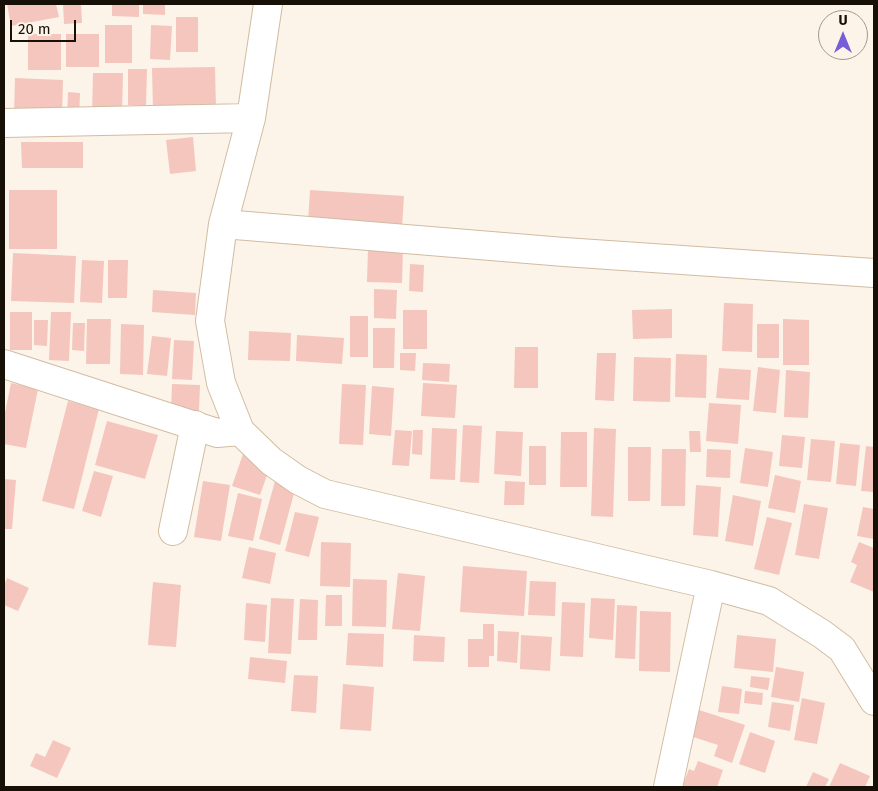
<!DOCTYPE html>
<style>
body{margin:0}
#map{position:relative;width:878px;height:791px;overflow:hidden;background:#fcf4e9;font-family:"Fira Sans",sans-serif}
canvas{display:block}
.frame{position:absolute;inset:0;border:5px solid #171007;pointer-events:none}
.north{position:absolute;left:818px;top:10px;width:50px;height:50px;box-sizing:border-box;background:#fcf4e9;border:1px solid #a0998f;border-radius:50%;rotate:0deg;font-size:14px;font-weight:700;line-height:20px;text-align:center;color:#171007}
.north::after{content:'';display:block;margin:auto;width:18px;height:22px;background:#775ed9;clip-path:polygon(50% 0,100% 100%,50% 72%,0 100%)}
.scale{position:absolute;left:10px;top:20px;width:66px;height:22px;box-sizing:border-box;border:2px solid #171007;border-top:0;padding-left:6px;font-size:15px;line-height:18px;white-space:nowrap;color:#171007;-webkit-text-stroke:4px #fcf4e9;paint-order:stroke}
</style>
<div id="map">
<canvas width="878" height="791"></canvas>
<div class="frame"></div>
<div class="north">U</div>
<div class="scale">20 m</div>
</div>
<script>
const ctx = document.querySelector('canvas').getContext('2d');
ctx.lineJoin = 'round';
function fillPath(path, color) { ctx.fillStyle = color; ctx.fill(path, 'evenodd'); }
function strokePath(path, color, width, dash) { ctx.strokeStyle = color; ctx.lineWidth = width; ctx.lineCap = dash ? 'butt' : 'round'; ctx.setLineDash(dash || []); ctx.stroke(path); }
const building = new Path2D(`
 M 7,4 L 56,4 L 59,17 L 11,26 Z
 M 63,4 L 81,4 L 82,23 L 64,24 Z
 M 112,4 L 139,4 L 139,17 L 112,16 Z
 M 143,4 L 165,4 L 165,15 L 143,14 Z
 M 176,17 L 198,17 L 198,52 L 176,52 Z
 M 105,25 L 132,25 L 132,63 L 105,63 Z
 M 151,25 L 172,26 L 170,60 L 150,59 Z
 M 28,34 L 61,34 L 61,70 L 28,70 Z
 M 66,34 L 99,34 L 99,67 L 66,67 Z
 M 215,67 L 216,109 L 153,110 L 152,68 Z
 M 128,69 L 147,69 L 146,106 L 128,105 Z
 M 93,73 L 123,73 L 122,116 L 92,116 Z
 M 15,78 L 63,80 L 62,116 L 14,115 Z
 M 68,92 L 80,93 L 79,120 L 67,119 Z
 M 193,137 L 196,171 L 170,174 L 166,140 Z
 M 21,142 L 83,142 L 83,168 L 22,168 Z
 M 9,190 L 57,190 L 57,249 L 9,249 Z
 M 310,190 L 404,196 L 402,228 L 308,222 Z
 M 368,248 L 403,249 L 402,283 L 367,282 Z
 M 13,253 L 76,256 L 74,303 L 11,301 Z
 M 82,260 L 104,261 L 102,303 L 80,302 Z
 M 108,260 L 128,260 L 127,298 L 108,298 Z
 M 410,264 L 424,265 L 423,292 L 409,291 Z
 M 374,289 L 397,290 L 396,319 L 374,318 Z
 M 153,290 L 196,293 L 195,315 L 152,312 Z
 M 724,303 L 753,304 L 752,352 L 722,351 Z
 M 672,309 L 672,338 L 633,339 L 632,310 Z
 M 403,310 L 427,310 L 427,349 L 403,349 Z
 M 10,312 L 32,312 L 32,350 L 10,350 Z
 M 51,312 L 71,312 L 69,361 L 49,360 Z
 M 350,316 L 368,316 L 368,357 L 350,357 Z
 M 87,319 L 111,319 L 110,364 L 86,364 Z
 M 783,319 L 809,320 L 809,365 L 783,365 Z
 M 34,320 L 48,320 L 47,346 L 34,345 Z
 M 73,323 L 85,323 L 84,351 L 72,350 Z
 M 121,324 L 144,325 L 143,375 L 120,374 Z
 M 757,324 L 779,324 L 779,358 L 757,358 Z
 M 373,328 L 395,328 L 394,368 L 373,368 Z
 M 249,331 L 291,333 L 290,361 L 248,360 Z
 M 297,335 L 344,338 L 342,364 L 296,361 Z
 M 152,336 L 171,338 L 167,376 L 147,374 Z
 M 174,340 L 194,341 L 192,380 L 172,379 Z
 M 515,347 L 538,347 L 538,388 L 514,388 Z
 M 400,353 L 416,353 L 415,371 L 400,370 Z
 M 597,353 L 616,353 L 614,401 L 595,400 Z
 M 676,354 L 707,355 L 706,398 L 675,397 Z
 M 634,357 L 671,358 L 670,402 L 633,401 Z
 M 423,363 L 450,364 L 449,382 L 422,380 Z
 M 758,367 L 780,370 L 776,413 L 753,411 Z
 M 719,368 L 751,370 L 749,400 L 716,398 Z
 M 786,370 L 810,372 L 808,418 L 784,417 Z
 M 11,383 L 38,389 L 26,448 L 4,444 L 4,418 Z
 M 423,383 L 457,385 L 455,418 L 421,416 Z
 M 172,384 L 200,385 L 199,411 L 171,410 Z
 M 342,384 L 366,385 L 363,445 L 339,444 Z
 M 372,386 L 394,388 L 391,436 L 369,434 Z
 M 68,401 L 99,409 L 74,509 L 42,501 Z
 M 709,403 L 741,405 L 738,444 L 706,441 Z
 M 107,421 L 158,435 L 145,479 L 95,465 Z
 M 463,425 L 482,426 L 479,483 L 460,482 Z
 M 432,428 L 457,429 L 455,480 L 430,479 Z
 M 594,428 L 616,429 L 613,517 L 591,516 Z
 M 395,430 L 412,431 L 409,466 L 392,465 Z
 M 413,430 L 423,430 L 422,455 L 412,454 Z
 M 496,431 L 523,432 L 521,476 L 494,474 Z
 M 689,431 L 700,431 L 701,452 L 690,452 Z
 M 561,432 L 587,432 L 587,487 L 560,487 Z
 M 782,435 L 805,437 L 802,468 L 779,466 Z
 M 811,439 L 835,441 L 831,482 L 807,480 Z
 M 840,443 L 860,445 L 856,486 L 836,484 Z
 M 529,446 L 546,446 L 546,485 L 529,485 Z
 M 866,446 L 874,447 L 874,492 L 861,491 Z
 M 628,447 L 651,447 L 650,501 L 628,501 Z
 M 745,448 L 773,452 L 768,487 L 740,483 Z
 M 662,449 L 686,449 L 685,506 L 661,506 Z
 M 707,449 L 731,450 L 730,478 L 706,477 Z
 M 243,454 L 271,464 L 260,495 L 232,486 Z
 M 94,471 L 113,476 L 101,517 L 82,511 Z
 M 775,475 L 801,481 L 795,513 L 768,508 Z
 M 4,479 L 16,480 L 12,529 L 4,529 Z
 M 203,481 L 230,485 L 221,541 L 194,537 Z
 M 275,481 L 296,486 L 280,545 L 259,539 Z
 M 505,481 L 525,482 L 524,505 L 504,505 Z
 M 696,485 L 721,487 L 718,537 L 693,535 Z
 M 238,493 L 262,499 L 253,541 L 228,536 Z
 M 733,495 L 761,501 L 753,546 L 725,541 Z
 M 804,504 L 828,508 L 819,559 L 795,555 Z
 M 863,507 L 874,509 L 874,539 L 857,536 Z
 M 295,512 L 319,517 L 309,557 L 285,551 Z
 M 767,517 L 792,523 L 779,575 L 754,569 Z
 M 321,542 L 351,543 L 350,587 L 320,586 Z
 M 859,542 L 874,548 L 874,592 L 850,582 L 857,565 L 851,562 Z
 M 249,547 L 276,553 L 270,584 L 242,578 Z
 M 463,566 L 527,571 L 524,616 L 460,612 Z
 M 398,573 L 425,576 L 420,631 L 392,629 Z
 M 7,578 L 29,588 L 18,611 L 4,605 L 4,586 Z
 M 353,579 L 387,580 L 386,627 L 352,626 Z
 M 530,581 L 556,582 L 555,616 L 528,615 Z
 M 153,582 L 181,585 L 176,647 L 148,645 Z
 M 326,595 L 342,595 L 342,626 L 325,626 Z
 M 271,598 L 294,599 L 291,654 L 268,653 Z
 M 591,598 L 615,599 L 613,640 L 589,638 Z
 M 300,599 L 318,600 L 317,640 L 298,640 Z
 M 562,602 L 585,603 L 583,657 L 560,656 Z
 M 246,603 L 267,605 L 265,642 L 244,640 Z
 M 617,605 L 637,606 L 635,659 L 615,658 Z
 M 640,611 L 671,612 L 670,672 L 639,671 Z
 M 483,624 L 494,624 L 494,656 L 489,656 L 489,667 L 468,667 L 468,639 L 483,639 Z
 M 498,631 L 519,632 L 517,663 L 497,661 Z
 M 348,633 L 384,634 L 383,667 L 346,665 Z
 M 414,635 L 445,637 L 444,662 L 413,661 Z
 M 521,635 L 552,637 L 550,671 L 520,669 Z
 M 737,635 L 776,639 L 773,672 L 734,668 Z
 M 250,657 L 287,661 L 285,683 L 248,679 Z
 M 776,667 L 804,672 L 799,702 L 771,697 Z
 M 294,675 L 318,676 L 316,713 L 291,711 Z
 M 751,676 L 770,678 L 768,690 L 750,687 Z
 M 343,684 L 374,687 L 371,731 L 340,729 Z
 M 722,686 L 742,689 L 739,714 L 718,712 Z
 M 745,691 L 763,693 L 762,705 L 744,703 Z
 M 802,698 L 825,703 L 817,744 L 794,740 Z
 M 772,702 L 794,705 L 790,731 L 768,727 Z
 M 690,707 L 745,725 L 732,763 L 714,756 L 718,745 L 681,733 Z
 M 750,732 L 775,741 L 765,773 L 739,764 Z
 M 53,740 L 71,748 L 57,778 L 30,766 L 36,753 L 45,757 Z
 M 698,761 L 723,770 L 717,787 L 682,787 L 689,769 L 694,771 Z
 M 840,763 L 870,776 L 865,787 L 829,787 Z
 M 813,772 L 829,779 L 825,787 L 806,787 Z`);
const minor = new Path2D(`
 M 268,4 L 251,118 L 223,224 L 210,321 L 221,383 L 240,431 L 271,461 L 298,480 L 325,494 L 711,585 L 769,601 L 822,634 L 842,649 L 874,701
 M 4,123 L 251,118
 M 223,224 L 564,252 L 874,273
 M 4,364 L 217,433 L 240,431
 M 173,531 L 195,425
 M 668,787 L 711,585`);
fillPath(building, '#f5c6bd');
strokePath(minor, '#d1bca2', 30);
strokePath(minor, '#fff', 28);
</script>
